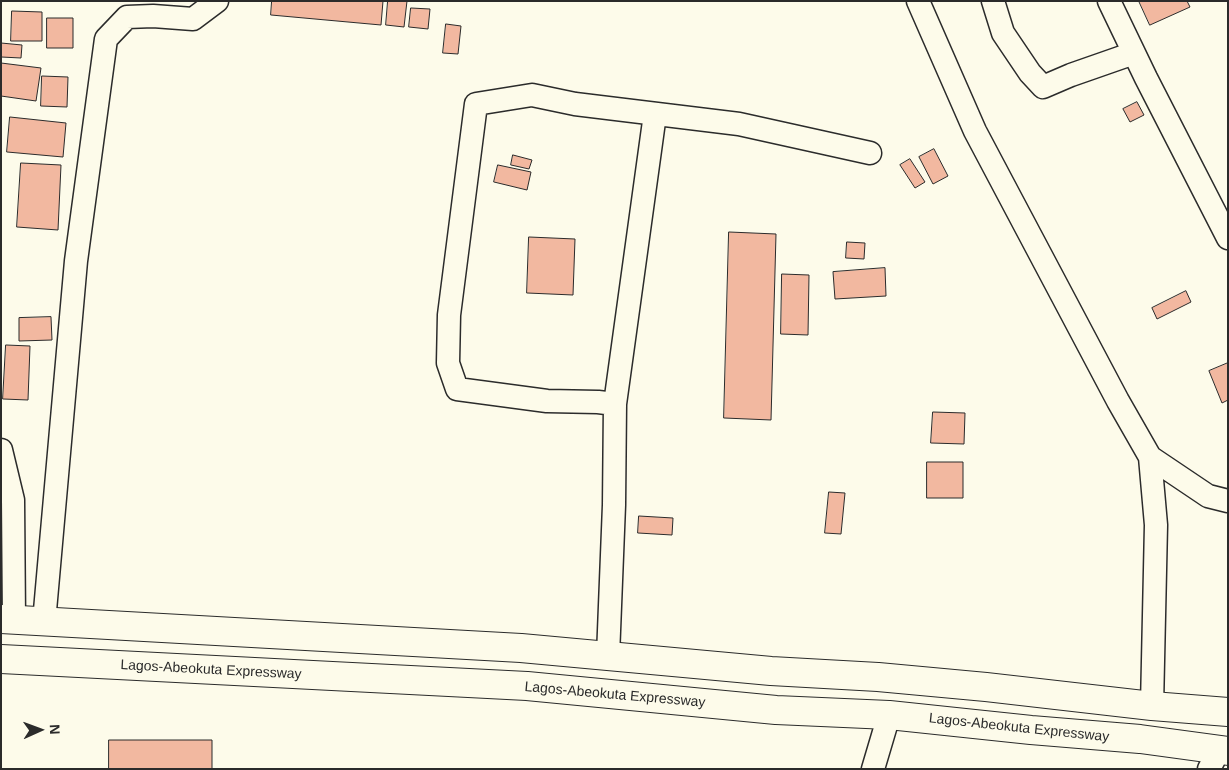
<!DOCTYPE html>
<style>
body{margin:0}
#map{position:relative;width:1229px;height:770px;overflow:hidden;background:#fdfbea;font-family:Helvetica,sans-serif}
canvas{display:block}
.frame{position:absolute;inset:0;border:2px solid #2b2b2b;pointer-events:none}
.north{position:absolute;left:15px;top:705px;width:50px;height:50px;-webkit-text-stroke:4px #fdfbea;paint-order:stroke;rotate:88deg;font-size:14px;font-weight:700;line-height:20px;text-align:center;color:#2b2b2b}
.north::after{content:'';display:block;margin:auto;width:18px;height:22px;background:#2b2b2b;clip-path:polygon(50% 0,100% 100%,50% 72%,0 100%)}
</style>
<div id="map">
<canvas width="1229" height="770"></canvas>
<div class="frame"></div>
<div class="north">N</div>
</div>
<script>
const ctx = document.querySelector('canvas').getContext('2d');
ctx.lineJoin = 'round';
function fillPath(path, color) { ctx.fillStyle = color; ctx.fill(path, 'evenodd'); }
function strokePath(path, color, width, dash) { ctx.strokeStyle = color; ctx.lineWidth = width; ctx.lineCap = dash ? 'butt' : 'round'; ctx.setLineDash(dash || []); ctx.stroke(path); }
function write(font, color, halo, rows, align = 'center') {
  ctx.font = font + ' Helvetica,sans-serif'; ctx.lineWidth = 4; ctx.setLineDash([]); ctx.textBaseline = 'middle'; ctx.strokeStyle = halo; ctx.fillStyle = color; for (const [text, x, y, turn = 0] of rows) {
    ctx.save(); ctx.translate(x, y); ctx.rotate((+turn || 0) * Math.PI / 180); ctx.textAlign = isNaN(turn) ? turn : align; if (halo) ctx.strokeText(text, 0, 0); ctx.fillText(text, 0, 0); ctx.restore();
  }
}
const building = new Path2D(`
 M 272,1 L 383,1 L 381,25 L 271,15 Z
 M 388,1 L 407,1 L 404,27 L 386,25 Z
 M 1139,1 L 1187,1 L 1190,7 L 1150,25 Z
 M 411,8 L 430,9 L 428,29 L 409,27 Z
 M 12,11 L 42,12 L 42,41 L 11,41 Z
 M 47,18 L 73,18 L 73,48 L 47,48 Z
 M 446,24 L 461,26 L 458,54 L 443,53 Z
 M 1,43 L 22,45 L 21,58 L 1,57 Z
 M 1,63 L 41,68 L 36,101 L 1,96 Z
 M 42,76 L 68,77 L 67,107 L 41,106 Z
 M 1137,102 L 1144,115 L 1130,122 L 1123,109 Z
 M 10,117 L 66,123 L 63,157 L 7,152 Z
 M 934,149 L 948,176 L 933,184 L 919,157 Z
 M 513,155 L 532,160 L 529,169 L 511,165 Z
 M 910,159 L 925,182 L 915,188 L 900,165 Z
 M 21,163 L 61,165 L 58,230 L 17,227 Z
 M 498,165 L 531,172 L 527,190 L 494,182 Z
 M 729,232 L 776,234 L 771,420 L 724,418 Z
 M 529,237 L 575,239 L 573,295 L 527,293 Z
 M 847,242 L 865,243 L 864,259 L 846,258 Z
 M 885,268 L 886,296 L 835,299 L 833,272 Z
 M 782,274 L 809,275 L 808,335 L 781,334 Z
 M 1186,291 L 1191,302 L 1157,319 L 1152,308 Z
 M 51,317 L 52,340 L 19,341 L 19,318 Z
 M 6,345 L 30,346 L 28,400 L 3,399 Z
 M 1228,363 L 1228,400 L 1222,403 L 1209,371 Z
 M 933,412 L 965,413 L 964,444 L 931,443 Z
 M 927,462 L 963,462 L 963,498 L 927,498 Z
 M 829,492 L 845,493 L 841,534 L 825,533 Z
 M 639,516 L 673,518 L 672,535 L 638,533 Z
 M 109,740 L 212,740 L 212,769 L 109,769 Z`);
const minor = new Path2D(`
 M 918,1 L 975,131 L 1118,401 L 1150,457 L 1156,525 L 1152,706
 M 993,1 L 1003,33 L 1030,73 L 1043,87 L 1071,75 L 1134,53
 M 1109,1 L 1146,78 L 1228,238
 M 615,404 L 655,114
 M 1,450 L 13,500 L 14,620
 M 1150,457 L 1208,496 L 1228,501
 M 44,622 L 76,261 L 106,39 L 127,17 L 153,16 L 193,19 L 217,1
 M 608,656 L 614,505 L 615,404 L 598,402 L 547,401 L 457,389 L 448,363 L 449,315 L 476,104 L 532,95 L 575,104 L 739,124 L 870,153
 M 873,769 L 889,715
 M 1209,769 L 1219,750`);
const highway = new Path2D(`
 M 1,619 L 521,648 L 771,671 L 878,677 L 986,687 L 1152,706 L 1228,712
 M 1,659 L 527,686 L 776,710 L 889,715 L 1031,730 L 1140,739 L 1228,751`);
const streetNames = [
 ["Lagos-Abeokuta Expressway",211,670,3],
 ["Lagos-Abeokuta Expressway",615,695,5],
 ["Lagos-Abeokuta Expressway",1019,728,6]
];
fillPath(building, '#f2b8a0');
strokePath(building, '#2b2b2b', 1);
strokePath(minor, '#2b2b2b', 25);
strokePath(highway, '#2b2b2b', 30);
strokePath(minor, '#fdfbea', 22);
strokePath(highway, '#fdfbea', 28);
write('14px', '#2b2b2b', '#fdfbea', streetNames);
</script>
